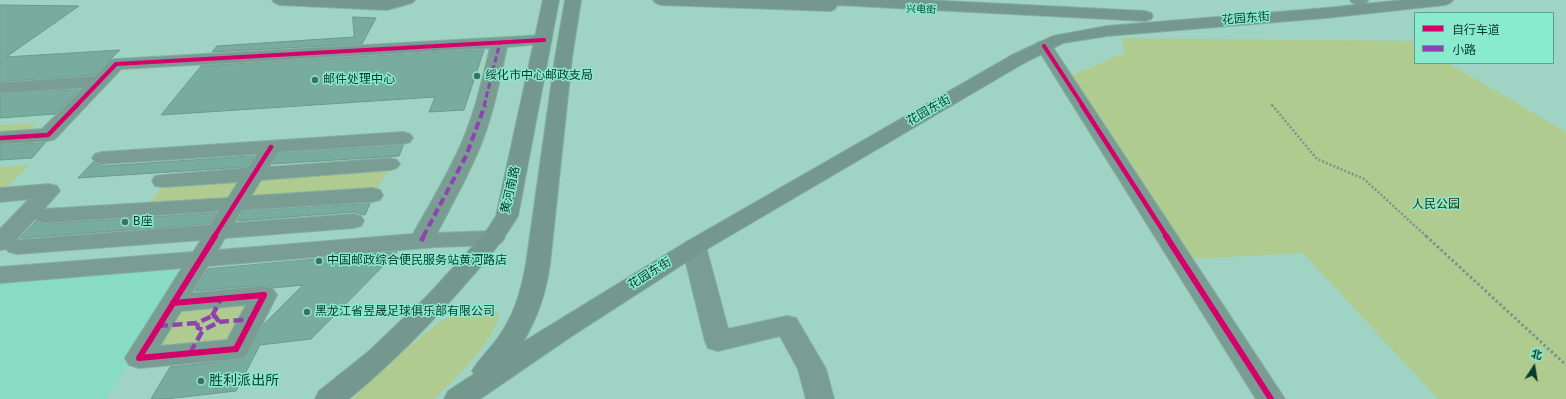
<!DOCTYPE html>
<meta charset="utf-8">
<style>
body{margin:0}
#map{position:relative;width:1566px;height:399px;overflow:hidden;background:#9fd4c4;font-family:Roboto,"Noto Sans SC",sans-serif}
canvas{display:block}
.legend{position:absolute;left:1414px;top:12px;width:140px;height:52px;box-sizing:border-box;background:#89eacd;border:1px solid #57a38d;margin:0;padding:5px 7px;list-style:none;font-size:12px;color:#0c382d}
.legend li{display:flex;align-items:center;gap:8px;height:20px}
.legend b{width:20px;border:1px solid #57a38d}
.north{position:absolute;left:1514px;top:347px;width:40px;height:40px;-webkit-text-stroke:3px #89eacd;paint-order:stroke;rotate:12deg;font-size:11px;font-weight:700;line-height:16px;text-align:center;color:#0c382d}
.north::after{content:'';display:block;margin:auto;width:14px;height:18px;background:#0c382d;clip-path:polygon(50% 0,100% 100%,50% 72%,0 100%)}
</style>
<div id="map">
<canvas width="1566" height="399"></canvas>
<ul class="legend">
<li><b style="height:5px;background:#d6006c"></b>自行车道</li>
<li><b style="height:5px;background:#8e44ad"></b>小路</li>
</ul>
<div class="north">北</div>
</div>
<script>
const ctx = document.querySelector('canvas').getContext('2d');
ctx.lineJoin = 'round';
function fillPath(path, color) { ctx.fillStyle = color; ctx.fill(path, 'evenodd'); }
function strokePath(path, color, width, dash) { ctx.strokeStyle = color; ctx.lineWidth = width; ctx.lineCap = dash ? 'butt' : 'round'; ctx.setLineDash(dash || []); ctx.stroke(path); }
function write(font, color, halo, rows, align = 'center') {
  ctx.font = font + ' Roboto,"Noto Sans SC",sans-serif'; ctx.lineWidth = 3; ctx.setLineDash([]); ctx.textBaseline = 'middle'; ctx.strokeStyle = halo; ctx.fillStyle = color; for (const [text, x, y, turn = 0] of rows) {
    ctx.save(); ctx.translate(x, y); ctx.rotate((+turn || 0) * Math.PI / 180); ctx.textAlign = isNaN(turn) ? turn : align; if (halo) ctx.strokeText(text, 0, 0); ctx.fillText(text, 0, 0); ctx.restore();
  }
}
const built = new Path2D(`
 M 192,266 L 106,399 L 0,399 L 0,281 Z`);
const green = new Path2D(`
 M 1122,38 L 1412,41 L 1415,43 L 1415,63 L 1448,63 L 1566,132 L 1566,399 L 1438,399 L 1303,253 L 1190,259 L 1070,76 L 1124,53 Z
 M 37,123 L 26,134 L 0,136 L 0,125 Z
 M 29,165 L 4,190 L 0,190 L 0,167 Z
 M 391,166 L 374,194 L 246,203 L 262,176 Z
 M 245,177 L 230,202 L 146,207 L 166,182 Z
 M 254,298 L 229,344 L 157,350 L 186,304 Z
 M 481,306 L 493,307 L 499,316 C 490,347 457,376 435,399 L 352,399 L 402,352 L 442,320 L 464,310 Z`);
const building = new Path2D(`
 M 0,5 L 79,6 L 6,57 L 120,50 L 112,58 L 109,59 L 94,75 L 0,82 Z
 M 353,17 L 376,18 L 362,44 L 212,52 L 217,46 L 354,37 Z
 M 484,50 L 464,110 L 429,112 L 435,97 L 161,115 L 201,66 Z
 M 79,90 L 55,114 L 0,118 L 0,94 Z
 M 45,143 L 32,158 L 0,160 L 0,145 Z
 M 403,146 L 399,156 L 272,164 L 279,153 Z
 M 254,156 L 246,167 L 78,178 L 93,162 L 102,166 Z
 M 370,204 L 365,215 L 353,212 L 237,221 L 243,211 Z
 M 216,213 L 209,224 L 20,238 L 36,221 L 44,224 Z
 M 397,252 L 311,339 L 260,345 L 236,391 L 166,399 L 151,399 L 170,367 L 236,360 L 246,357 L 264,324 L 303,285 L 273,288 L 264,285 L 195,291 L 208,269 Z`);
const pathFar2 = new Path2D(`
 M 1271,104 L 1273,106`);
const pathFar1 = new Path2D(`
 M 1272,105 L 1317,159 L 1364,179 L 1427,237`);
const path = new Path2D(`
 M 1426,236 L 1566,365`);
const minor = new Path2D(`
 M 1350,0 L 1367,0 L 1368,1 L 1365,4 C 1359,6 1354,6 1350,0 Z
 M 544,35 L 550,37 L 552,40 L 550,43 L 507,47 C 500,79 494,111 482,142 C 470,173 453,203 437,233 L 493,231 L 501,233 L 505,238 L 501,243 L 493,245 L 436,247 L 208,266 L 192,293 L 264,286 L 273,289 L 277,295 L 246,356 L 236,359 L 139,368 L 129,365 L 125,358 L 182,268 L 0,283 L 0,267 L 193,252 L 201,240 L 17,254 L 9,252 L 6,249 L 0,250 L 0,229 L 29,199 L 0,202 L 0,188 L 49,184 L 57,186 L 60,191 L 44,209 L 228,198 L 238,182 L 163,187 L 155,186 L 152,181 L 155,176 L 163,175 L 247,168 L 257,154 L 102,164 L 95,162 L 92,158 L 95,154 L 102,152 L 403,132 L 410,134 L 413,138 L 410,142 L 403,144 L 278,152 L 269,167 L 390,158 L 397,160 L 400,164 L 397,168 L 390,170 L 261,180 L 251,196 L 372,188 L 380,190 L 383,195 L 380,200 L 372,202 L 242,210 L 234,223 L 353,214 L 361,216 L 364,221 L 361,226 L 353,228 L 225,238 L 218,250 L 413,234 C 430,204 448,174 462,142 C 475,112 482,80 490,48 L 121,69 L 55,139 L 48,141 L 0,144 L 0,132 L 42,129 L 83,88 L 0,93 L 0,83 L 95,76 L 110,60 L 116,59 ZM 219,211 L 210,225 L 16,240 L 35,219 L 44,223 ZM 246,305 L 227,340 L 160,346 L 181,311 Z
 M 1044,41 L 1050,42 L 1052,46 L 1285,399 L 1256,399 L 1036,46 L 1038,42 Z
 M 694,240 L 702,242 L 706,247 L 728,329 L 787,316 L 796,318 L 826,369 L 834,399 L 806,399 L 798,369 L 780,336 L 718,351 L 708,348 L 705,341 L 682,247 L 686,242 Z`);
const major = new Path2D(`
 M 272,0 L 415,0 L 412,3 L 387,10 L 280,5 L 275,3 Z
 M 543,0 L 559,0 L 518,216 C 503,241 487,260 468,281 C 431,324 392,363 349,399 L 315,399 L 319,391 L 369,351 L 428,295 L 485,233 L 496,216 Z
 M 565,0 L 581,0 L 572,58 L 550,264 C 546,293 538,317 523,342 L 686,242 L 1012,55 L 1053,36 L 1107,26 L 1326,8 L 1403,0 L 1453,0 L 1450,3 L 1445,5 L 1326,18 L 1107,36 L 1063,43 L 1024,63 L 702,252 L 572,336 L 480,399 L 444,399 L 448,391 L 474,374 L 472,371 C 479,359 489,350 497,339 C 514,316 521,292 526,264 L 555,58 Z
 M 653,0 L 925,0 L 1145,11 L 1151,13 L 1153,16 L 1151,19 L 1145,21 L 837,5 L 835,9 L 830,11 L 661,5 L 656,3 Z`);
const quietFar2 = new Path2D(`
 M 484,106 L 500,42`);
const quietFar1 = new Path2D(`
 M 423,237 L 466,156 L 485,105`);
const quiet = new Path2D(`
 M 421,241 L 424,236
 M 212,316 L 221,299
 M 212,316 L 215,316 L 219,322 L 203,330 L 198,328 L 197,323 Z
 M 219,322 L 251,319
 M 158,326 L 197,323
 M 190,353 L 203,330`);
const cyclewayFar2 = new Path2D(`
 M 1044,46 L 1083,106
 M 76,106 L 116,64 L 544,40`);
const cyclewayFar1 = new Path2D(`
 M 1082,105 L 1167,237
 M 0,138 L 48,135 L 77,105
 M 214,237 L 271,147`);
const cycleway = new Path2D(`
 M 1166,236 L 1271,399
 M 173,303 L 264,295 L 236,349 L 139,358 L 215,236`);
const markers = [
 [477,76,4,"#3f6f62"],
 [315,80,4,"#3f6f62"],
 [125,222,4,"#3f6f62"],
 [319,261,4,"#3f6f62"],
 [307,312,4,"#3f6f62"],
 [201,381,4,"#3f6f62"]
];
const farStreetnames = [
 ["兴电街",921,10,2]
];
const streetNames = [
 ["花园东街",1246,19,-5],
 ["花园东街",929,111,-30],
 ["黄河南路",511,190,-77],
 ["花园东街",650,274,-32]
];
const poiNames = [
 ["绥化市中心邮政支局",485,76],
 ["邮件处理中心",323,80],
 ["B座",133,222],
 ["中国邮政综合便民服务站黄河路店",327,261],
 ["黑龙江省昱晟足球俱乐部有限公司",315,312]
];
const parkNames = [
 ["人民公园",1436,205]
];
const nearPoinames = [
 ["胜利派出所",209,381]
];
fillPath(built, '#88dcc3');
fillPath(green, '#b0cb8f');
fillPath(building, '#78ac9e');
strokePath(building, '#6c998c', 1);
strokePath(minor, '#86b0a4', 2);
strokePath(major, '#86b0a4', 2);
strokePath(pathFar2, '#76978d', 2, [1.5, 1.5]);
strokePath(pathFar1, '#76978d', 2.5, [2, 2]);
strokePath(path, '#76978d', 3, [2.5, 2.5]);
fillPath(minor, '#7a9d93');
fillPath(major, '#75988e');
strokePath(quietFar2, '#8e44ad', 3, [6, 3]);
strokePath(quietFar1, '#8e44ad', 4, [8, 4]);
strokePath(quiet, '#8e44ad', 4.5, [10, 4.5]);
strokePath(cyclewayFar2, '#d6006c', 4);
strokePath(cyclewayFar1, '#d6006c', 4.5);
strokePath(cycleway, '#d6006c', 6);
for (const [x, y, r, color] of markers) { const dot = new Path2D(); dot.arc(x, y, r, 0, 2 * Math.PI); ctx.fillStyle = color; ctx.fill(dot); strokePath(dot, '#89eacd', 1.5); }
write('10px', '#0c382d', '#89eacd', farStreetnames);
write('12px', '#0c382d', '#89eacd', streetNames);
write('12px', '#0c382d', '#89eacd', poiNames, 'left');
write('12px', '#2d3003', '#89eacd', parkNames);
write('14px', '#0c382d', '#89eacd', nearPoinames, 'left');
</script>
